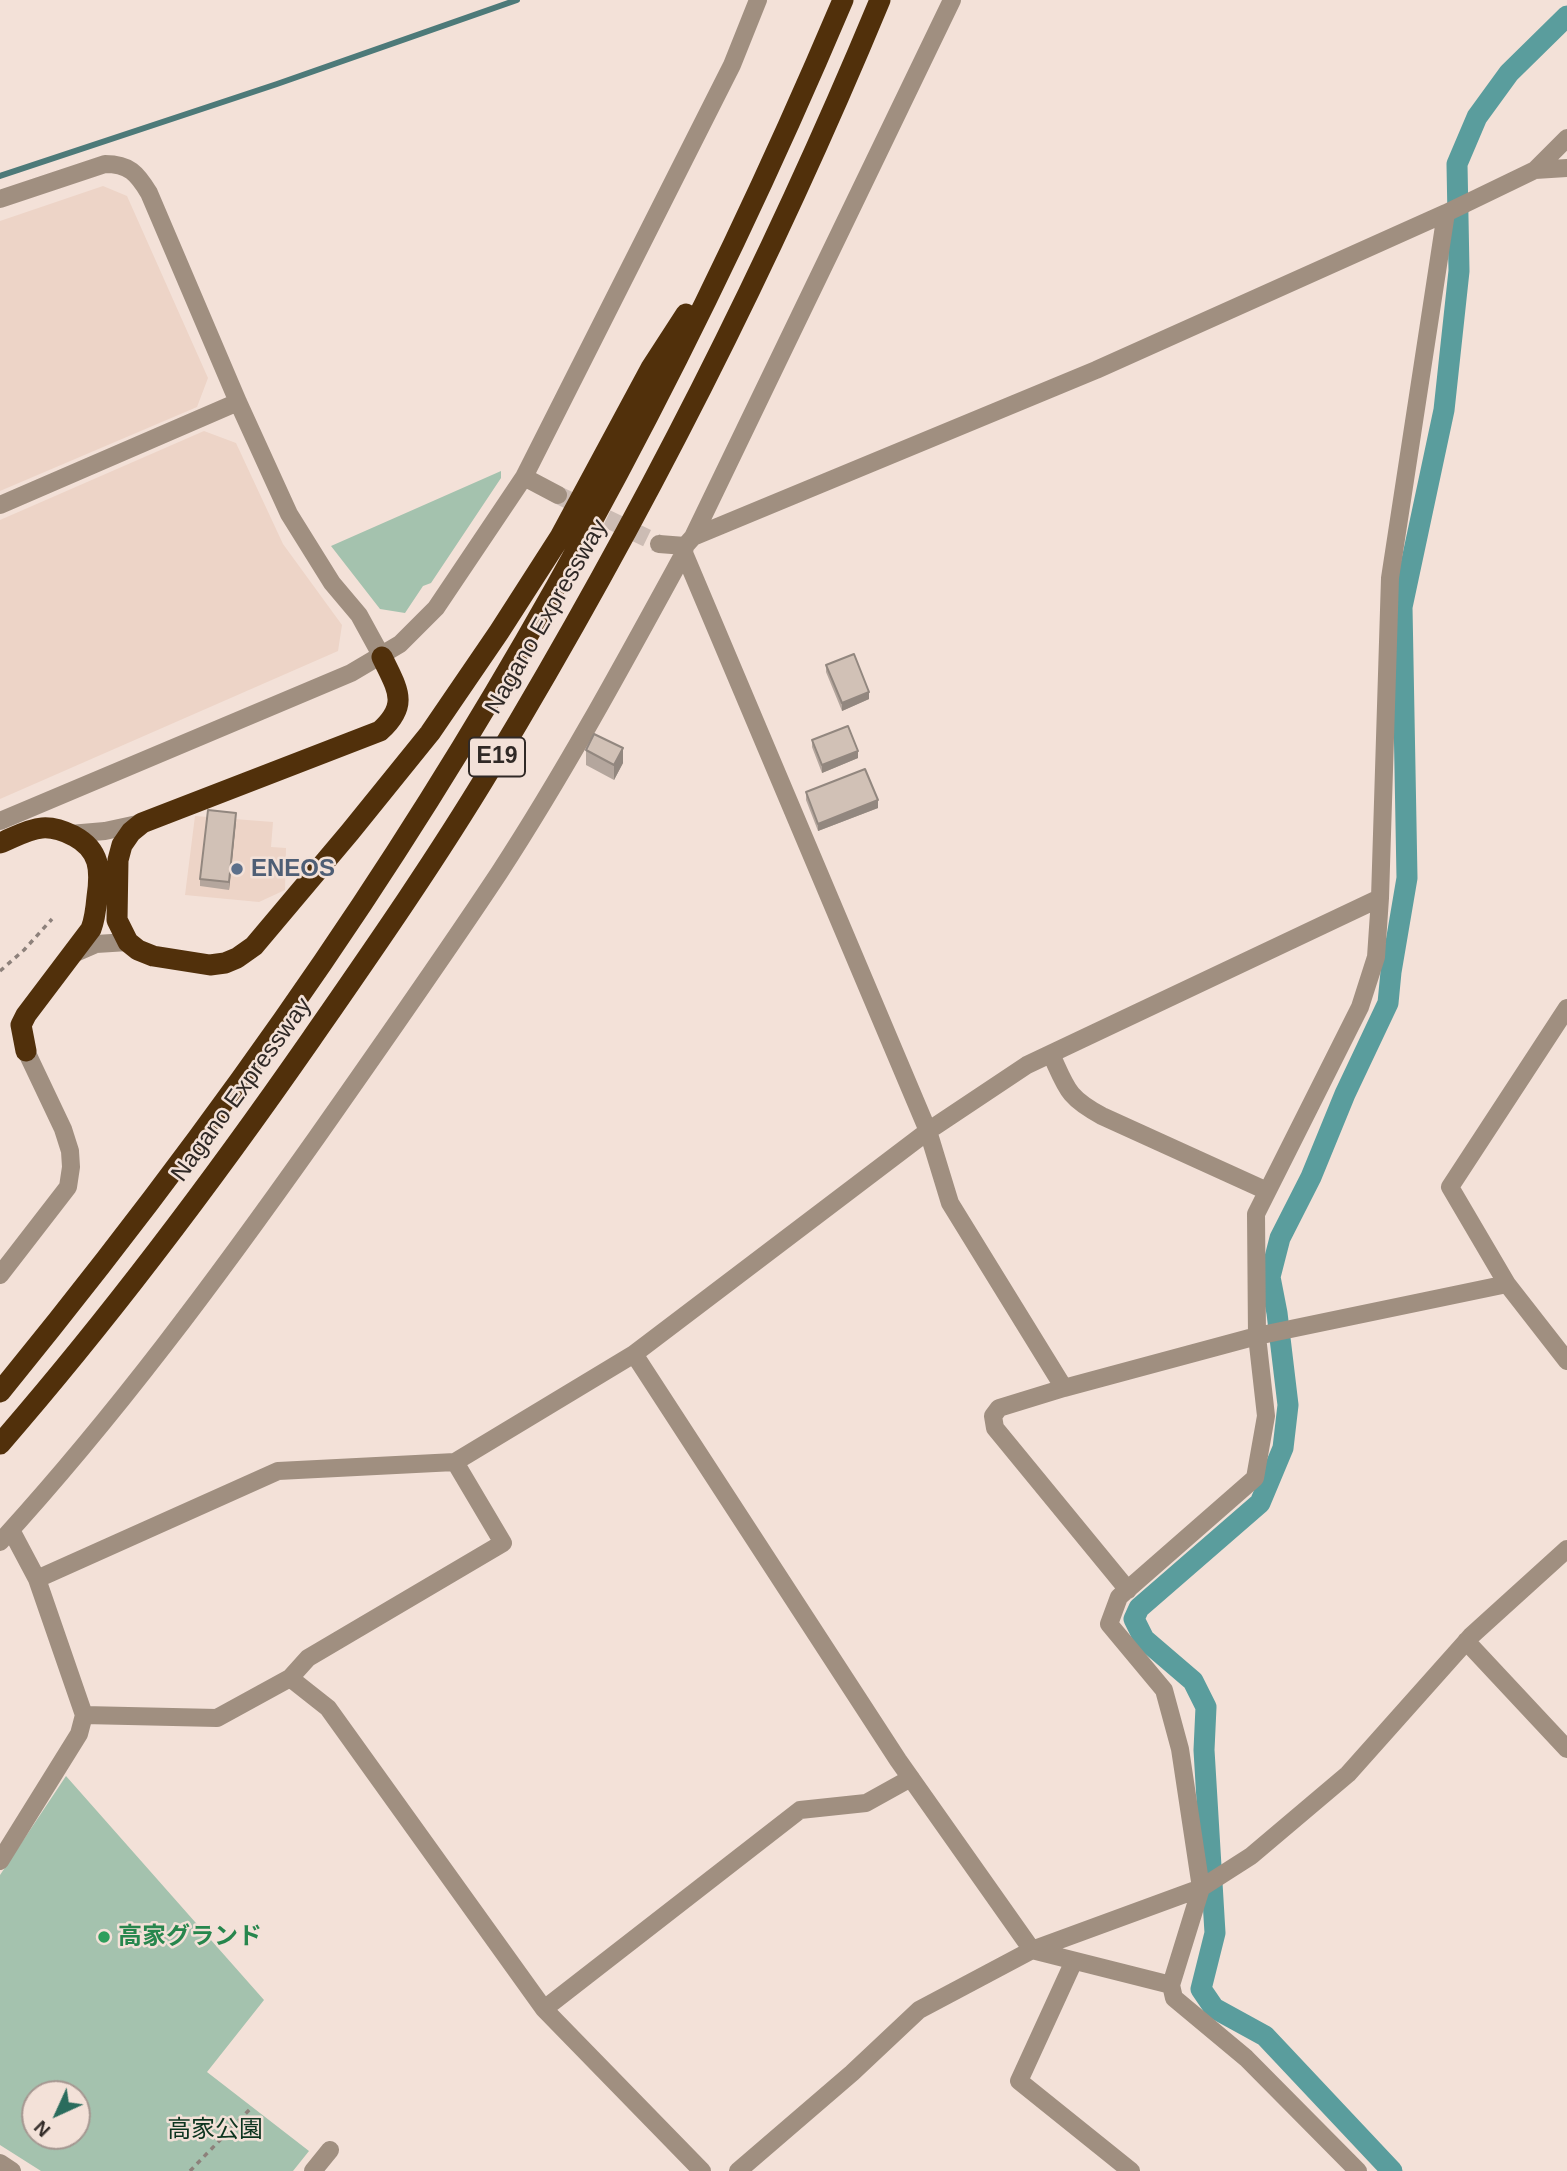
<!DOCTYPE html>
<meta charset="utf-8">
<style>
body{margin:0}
#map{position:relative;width:1567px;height:2171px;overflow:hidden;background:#f3e1d8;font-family:Arial,sans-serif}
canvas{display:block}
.north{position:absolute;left:21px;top:2080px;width:70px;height:70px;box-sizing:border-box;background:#f3e1d8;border:2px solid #a59791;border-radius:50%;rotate:225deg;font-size:19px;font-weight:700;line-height:28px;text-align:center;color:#302926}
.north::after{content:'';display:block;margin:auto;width:24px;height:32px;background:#2a6c5d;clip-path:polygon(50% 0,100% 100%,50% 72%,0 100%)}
</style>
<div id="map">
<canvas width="1567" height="2171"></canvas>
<div class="north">N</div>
</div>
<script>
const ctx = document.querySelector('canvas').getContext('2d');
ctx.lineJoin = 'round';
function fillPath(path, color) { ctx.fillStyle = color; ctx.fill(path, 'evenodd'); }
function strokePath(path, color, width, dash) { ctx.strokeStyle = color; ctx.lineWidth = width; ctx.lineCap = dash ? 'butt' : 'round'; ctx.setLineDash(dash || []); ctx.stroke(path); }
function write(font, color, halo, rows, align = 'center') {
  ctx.font = font + ' Arial,"Noto Sans JP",sans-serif'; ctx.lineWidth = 5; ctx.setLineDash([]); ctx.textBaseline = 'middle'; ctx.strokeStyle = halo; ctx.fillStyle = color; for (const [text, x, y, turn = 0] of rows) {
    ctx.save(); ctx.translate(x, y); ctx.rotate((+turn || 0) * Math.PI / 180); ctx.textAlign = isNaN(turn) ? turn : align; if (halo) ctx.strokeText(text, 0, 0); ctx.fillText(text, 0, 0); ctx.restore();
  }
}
const built = new Path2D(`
 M 103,186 L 127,196 L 208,378 L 197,407 L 0,491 L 0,221 Z
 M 204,431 L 236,443 L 283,544 L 342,625 L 338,651 L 0,799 L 0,520 Z
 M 195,816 L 273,822 L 271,847 L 286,848 L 285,890 L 259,902 L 185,895 Z`);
const green = new Path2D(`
 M 501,471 L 501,478 L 431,583 L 423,586 L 405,613 L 380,609 L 331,546 Z
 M 66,1776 L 264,2000 L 207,2072 L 309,2151 L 293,2171 L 41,2171 L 0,2145 L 0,1875 ZM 35,2094 L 77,2094 L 77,2136 L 35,2136 Z`);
const stream = new Path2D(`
 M 0,176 L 277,84 L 517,0`);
const canal = new Path2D(`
 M 1392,2171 L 1265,2036 L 1214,2008 L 1201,1989 L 1215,1933 L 1204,1750 L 1206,1707 L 1193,1681 L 1144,1639 L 1134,1619 L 1139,1608 L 1260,1503 L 1283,1448 L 1288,1405 L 1277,1313 L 1270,1277 L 1280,1238 L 1311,1177 L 1345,1094 L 1388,1003 L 1391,972 L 1407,878 L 1402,607 L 1444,410 L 1459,271 L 1457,164 L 1477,117 L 1509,73 L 1567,16`);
const minorTunnel = new Path2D(`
 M 558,495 L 659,544`);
const path = new Path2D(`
 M 0,971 L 24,950 L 52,919
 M 190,2171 L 252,2107`);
const minor = new Path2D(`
 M 1535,170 L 1567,168
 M 0,199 L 105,164 C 129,164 137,173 149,193 L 238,402 L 289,514 L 332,583 L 359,615 L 382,657
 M 524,477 L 558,495
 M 0,505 L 238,402
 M 693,537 L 1096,370 L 1446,213 L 1535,170 L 1567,138
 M 659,544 L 685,546
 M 684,553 L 928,1131 L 950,1203 L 1064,1388 L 1257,1336 L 1507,1284 L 1567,1361
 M 0,821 L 351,673 L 400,644 L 436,608 L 524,477 L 732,65 L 758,0
 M 70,834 L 105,831 L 142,823
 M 73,954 L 96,944 L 128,942
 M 1051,1054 C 1067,1089 1067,1097 1102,1116 L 1267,1191
 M 0,1275 L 68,1187 L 71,1167 L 70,1151 L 63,1129 L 26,1051
 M 1507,1284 L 1450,1187 L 1567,1008
 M 634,1354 L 898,1760 L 1032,1950 L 1171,1985
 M 1064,1388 L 999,1408 L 993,1416 L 995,1428 L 1128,1590
 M 0,1542 C 116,1415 218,1277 317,1137 C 378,1050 440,962 499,873 C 566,770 625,661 684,553 L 685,546 L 693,537 L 952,0
 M 37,1579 L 278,1471 L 455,1462 L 634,1354 L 928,1131 L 1027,1065 L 1380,898
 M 1466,1641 L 1567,1749
 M 290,1678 L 328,1708 L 544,2009 L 702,2171
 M 84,1715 L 217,1718 L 290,1678 L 308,1658 L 503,1543 L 455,1462
 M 0,1861 L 79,1734 L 84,1715 L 37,1579 L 11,1530
 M 1074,1961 L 1019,2081 L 1131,2171
 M 544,2009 L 800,1810 L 866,1803 L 911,1778
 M 0,2163 L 12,2171
 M 313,2171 L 330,2150
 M 738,2171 L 852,2073 L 919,2010 L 1032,1950 L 1201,1888 L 1251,1856 L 1348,1774 L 1471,1636 L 1567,1549
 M 1358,2171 L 1246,2058 L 1174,1998 L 1171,1985 L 1201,1888 L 1180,1749 L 1164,1690 L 1109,1624 L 1119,1597 L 1255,1478 L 1266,1416 L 1257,1336 L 1256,1214 L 1360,1007 L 1376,957 L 1380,898 L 1390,578 L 1446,213`);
const highway = new Path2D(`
 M 382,657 C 397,689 410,704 380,731 L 142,823 L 131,832 L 122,845 L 118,860 L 117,920 L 128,942 L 138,950 L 153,956 L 210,965 L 225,963 L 237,958 L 254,946 L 350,832 L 430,733 L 499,632 L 560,537 L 651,368 L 686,314
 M 0,843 C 13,838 28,829 42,828 C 53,827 64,831 74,836 C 100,850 101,870 97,897 C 96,908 95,919 91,929 L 26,1015 L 21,1025 L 26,1051
 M 0,1392 C 128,1235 250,1073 362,904 C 551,619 710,314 843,0
 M 0,1444 C 112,1315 214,1179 312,1038 C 373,950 435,861 491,768 C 639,522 770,265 880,0`);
const wall = new Path2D(`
 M 826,665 L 869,699 L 842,711 L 826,672 Z
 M 812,740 L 858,758 L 822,773 L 812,747 Z
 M 586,750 L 623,763 L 614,780 L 586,765 Z
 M 806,792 L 878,808 L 818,831 L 806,800 Z
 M 236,820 L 229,890 L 200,886 L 200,879 Z`);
const shadedWall = new Path2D(`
 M 869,692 L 869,699 L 842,711 L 842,703 Z
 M 623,748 L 623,763 L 614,780 L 614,765 Z
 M 858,751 L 858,758 L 822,773 L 822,765 Z
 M 878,800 L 878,808 L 818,831 L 818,824 Z
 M 236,813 L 236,820 L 229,890 L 229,882 Z`);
const building = new Path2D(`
 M 854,654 L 869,692 L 842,703 L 826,665 Z
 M 848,726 L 858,751 L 822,765 L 812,740 Z
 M 594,734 L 623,748 L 614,765 L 586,750 Z
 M 865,769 L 878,800 L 818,824 L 806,792 Z
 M 208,810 L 236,813 L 229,882 L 200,879 Z`);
const markers = [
 [237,869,7,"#5c6f8a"],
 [104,1937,7,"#2e9e5b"]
];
const shields = [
 [497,757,56]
];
const shieldNames = [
 ["E19",497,757]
];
const streetNames = [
 ["Nagano Expressway",547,617,-60],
 ["Nagano Expressway",242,1090,-54]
];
const serviceNames = [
 ["ENEOS",251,869]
];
const leisureNames = [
 ["高家グランド",118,1937]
];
const parkNames = [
 ["高家公園",215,2130]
];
fillPath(built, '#edd4c7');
fillPath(green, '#a4c2ae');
strokePath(stream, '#4d7a79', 6);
strokePath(canal, '#5a9d9d', 21);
strokePath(minorTunnel, '#ccbcb4', 18, [18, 9]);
strokePath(path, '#8d817b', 3.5, [5, 5]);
strokePath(minor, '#a08f80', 18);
strokePath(highway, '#51300b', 21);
fillPath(wall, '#b4a69d');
fillPath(shadedWall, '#92877f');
fillPath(building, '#d1c1b6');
strokePath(building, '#92877f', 2);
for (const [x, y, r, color] of markers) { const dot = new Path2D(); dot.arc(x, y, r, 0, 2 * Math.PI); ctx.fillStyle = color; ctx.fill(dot); strokePath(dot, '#f3e1d8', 2.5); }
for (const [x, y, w] of shields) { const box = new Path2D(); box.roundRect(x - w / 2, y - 19.5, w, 39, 5); ctx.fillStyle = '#f3e1d8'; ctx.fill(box); strokePath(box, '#302926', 2); }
write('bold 23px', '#302926', null, shieldNames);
write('24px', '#302926', '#f3e1d8', streetNames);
write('bold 24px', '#4e5e75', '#f3e1d8', serviceNames, 'left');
write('bold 24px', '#27864d', '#f3e1d8', leisureNames, 'left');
write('24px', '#0c341f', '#f3e1d8', parkNames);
</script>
